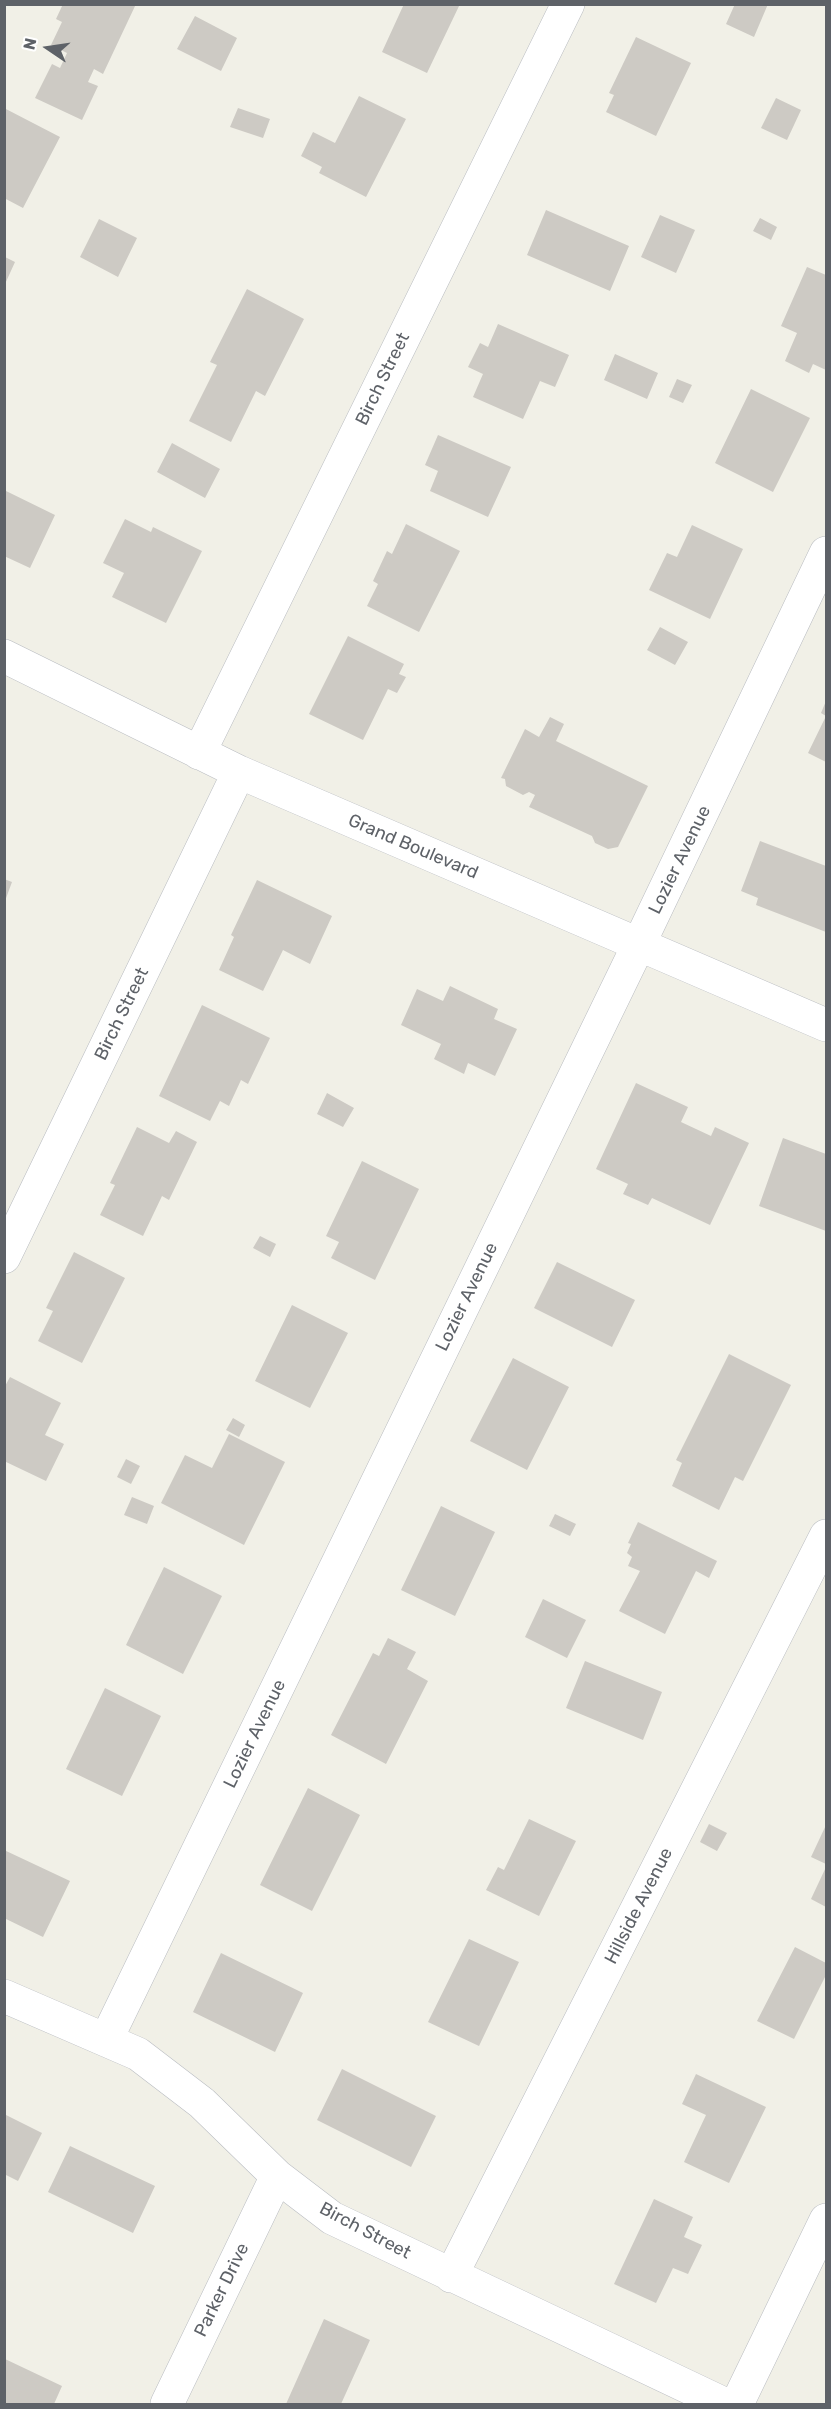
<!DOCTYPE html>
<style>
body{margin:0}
#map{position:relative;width:831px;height:2409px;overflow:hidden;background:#f1f0e7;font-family:Rubik,sans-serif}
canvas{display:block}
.frame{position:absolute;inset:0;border:6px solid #5e6268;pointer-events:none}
.north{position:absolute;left:18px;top:18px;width:60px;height:60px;-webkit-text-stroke:4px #fff;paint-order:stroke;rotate:283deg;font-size:16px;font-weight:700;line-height:24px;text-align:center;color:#5e6268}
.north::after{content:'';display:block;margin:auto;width:21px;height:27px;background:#5e6268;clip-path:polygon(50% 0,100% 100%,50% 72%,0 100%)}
</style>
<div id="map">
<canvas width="831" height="2409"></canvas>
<div class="frame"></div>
<div class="north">N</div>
</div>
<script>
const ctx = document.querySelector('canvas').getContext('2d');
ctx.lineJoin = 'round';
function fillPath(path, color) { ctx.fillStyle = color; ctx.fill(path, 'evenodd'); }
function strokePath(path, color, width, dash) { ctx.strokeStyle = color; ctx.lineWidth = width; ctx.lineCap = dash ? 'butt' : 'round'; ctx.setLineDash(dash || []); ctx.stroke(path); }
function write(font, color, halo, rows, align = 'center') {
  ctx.font = font + ' Rubik,sans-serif'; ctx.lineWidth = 4.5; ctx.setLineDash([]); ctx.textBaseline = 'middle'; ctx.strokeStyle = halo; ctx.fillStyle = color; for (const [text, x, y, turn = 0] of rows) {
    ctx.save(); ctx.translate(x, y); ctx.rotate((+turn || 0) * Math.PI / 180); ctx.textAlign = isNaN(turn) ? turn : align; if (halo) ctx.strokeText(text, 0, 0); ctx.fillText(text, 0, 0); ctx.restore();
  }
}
const building = new Path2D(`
 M 63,4 L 136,4 L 103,74 L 94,69 L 88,82 L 98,86 L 82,120 L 35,98 L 52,64 L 60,68 L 67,53 L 51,45 L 62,22 L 56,19 Z
 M 404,4 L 460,4 L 427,73 L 382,52 Z
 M 735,4 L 768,4 L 754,37 L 726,24 Z
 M 195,16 L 237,38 L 221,71 L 177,49 Z
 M 636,37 L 691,63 L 656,136 L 606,112 L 614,95 L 609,93 Z
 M 359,96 L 406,119 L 366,197 L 319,173 L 322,167 L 301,156 L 313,132 L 335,143 Z
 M 776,98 L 801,110 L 787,140 L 761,128 Z
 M 4,108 L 60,137 L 23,208 L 4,198 Z
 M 238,108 L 270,119 L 263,138 L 230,127 Z
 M 546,210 L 629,246 L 610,291 L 527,255 Z
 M 660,215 L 695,230 L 676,273 L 641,257 Z
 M 760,218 L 777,227 L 771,240 L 753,231 Z
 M 99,219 L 137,238 L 118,277 L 80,257 Z
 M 5,257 L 15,262 L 5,284 Z
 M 807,267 L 826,275 L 826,370 L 813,364 L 809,373 L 785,361 L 797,333 L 781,326 Z
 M 247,289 L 304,319 L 265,396 L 256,391 L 231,442 L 189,421 L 217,365 L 210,362 Z
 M 498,324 L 569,355 L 555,387 L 540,381 L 523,419 L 473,397 L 483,374 L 468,367 L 480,343 L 488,347 Z
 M 615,354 L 658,373 L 647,399 L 604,380 Z
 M 677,379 L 692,385 L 683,403 L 669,397 Z
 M 751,389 L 810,418 L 773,492 L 715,463 Z
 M 438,435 L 511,467 L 488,517 L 430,491 L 438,471 L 425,465 Z
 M 172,443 L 220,469 L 205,498 L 157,472 Z
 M 4,490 L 55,515 L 30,568 L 4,556 Z
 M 125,519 L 151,532 L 153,527 L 202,551 L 166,623 L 112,597 L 124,573 L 103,563 Z
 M 406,524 L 460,551 L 419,632 L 367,606 L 378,584 L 373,581 L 387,551 L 392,554 Z
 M 692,525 L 743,549 L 710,619 L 649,590 L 667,553 L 677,557 Z
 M 660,627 L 688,642 L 675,665 L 647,650 Z
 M 348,636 L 404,664 L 399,674 L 406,677 L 397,693 L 388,689 L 363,740 L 309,714 Z
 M 826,701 L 826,762 L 808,753 L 826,716 L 821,713 Z
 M 550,717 L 564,724 L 556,741 L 648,786 L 618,847 L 608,849 L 595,843 L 592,836 L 529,807 L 535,795 L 529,792 L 523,795 L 506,786 L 505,779 L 501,778 L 525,729 L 539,737 Z
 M 760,841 L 826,866 L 826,932 L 756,905 L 758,898 L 741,891 Z
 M 4,879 L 12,882 L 5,901 L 4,901 Z
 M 257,880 L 332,916 L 310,964 L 283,950 L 263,991 L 219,970 L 234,937 L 231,935 Z
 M 450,986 L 498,1009 L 494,1019 L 517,1029 L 495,1076 L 468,1063 L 464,1074 L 434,1059 L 441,1044 L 401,1025 L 417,989 L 443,1001 Z
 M 202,1005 L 270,1038 L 248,1084 L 241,1080 L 229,1106 L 220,1101 L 210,1121 L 159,1096 Z
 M 636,1083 L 688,1107 L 681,1122 L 711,1136 L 715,1127 L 749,1143 L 710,1225 L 652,1198 L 648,1205 L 623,1194 L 628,1184 L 596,1169 Z
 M 327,1093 L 354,1108 L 343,1127 L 317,1114 Z
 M 137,1127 L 169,1143 L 176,1131 L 197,1142 L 169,1200 L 162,1196 L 143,1236 L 100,1215 L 115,1185 L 110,1183 Z
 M 783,1138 L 826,1154 L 826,1231 L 759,1206 Z
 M 362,1161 L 419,1189 L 375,1280 L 331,1258 L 339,1242 L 326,1236 Z
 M 260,1236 L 276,1244 L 270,1257 L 253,1248 Z
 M 74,1252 L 125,1278 L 82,1363 L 38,1341 L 53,1311 L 46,1308 Z
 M 557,1262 L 635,1300 L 612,1347 L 534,1308 Z
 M 292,1305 L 348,1333 L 310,1408 L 255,1381 Z
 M 729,1354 L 791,1385 L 743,1481 L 735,1477 L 719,1510 L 672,1486 L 682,1463 L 676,1460 Z
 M 513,1358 L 569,1387 L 527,1470 L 470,1441 Z
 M 10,1377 L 61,1403 L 45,1435 L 64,1444 L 46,1481 L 4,1461 L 4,1388 Z
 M 233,1418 L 245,1425 L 239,1437 L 226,1430 Z
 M 229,1434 L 285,1462 L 244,1545 L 161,1503 L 185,1455 L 212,1468 Z
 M 126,1459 L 140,1466 L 131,1484 L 117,1477 Z
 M 132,1497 L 154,1506 L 147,1524 L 124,1515 Z
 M 441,1506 L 495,1532 L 455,1616 L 401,1590 Z
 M 555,1514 L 576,1524 L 570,1536 L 549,1526 Z
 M 638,1522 L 717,1561 L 709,1578 L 696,1571 L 665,1634 L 619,1611 L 640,1571 L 628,1566 L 632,1557 L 627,1553 L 631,1544 L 628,1543 Z
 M 164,1567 L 222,1596 L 183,1674 L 126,1645 Z
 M 543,1599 L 586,1620 L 567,1658 L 525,1637 Z
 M 388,1638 L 416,1652 L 407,1669 L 428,1681 L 386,1764 L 331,1735 L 373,1653 L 379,1656 Z
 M 585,1661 L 662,1692 L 643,1740 L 566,1708 Z
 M 105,1688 L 161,1716 L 122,1796 L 66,1769 Z
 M 308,1788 L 360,1815 L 312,1911 L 260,1885 Z
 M 529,1819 L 576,1841 L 539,1916 L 486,1890 L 498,1867 L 504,1870 Z
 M 709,1824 L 727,1833 L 717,1851 L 700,1842 Z
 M 826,1825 L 826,1864 L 811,1857 Z
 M 4,1850 L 70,1881 L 43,1937 L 4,1918 Z
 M 826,1867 L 826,1907 L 811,1899 Z
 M 469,1939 L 519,1962 L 479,2046 L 428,2022 Z
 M 795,1947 L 826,1963 L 826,1975 L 794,2039 L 757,2021 Z
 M 221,1953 L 303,1993 L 275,2052 L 193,2012 Z
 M 342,2069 L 436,2116 L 411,2167 L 317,2120 Z
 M 696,2074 L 766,2107 L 729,2183 L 684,2162 L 706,2115 L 682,2104 Z
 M 4,2114 L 42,2133 L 18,2181 L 4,2174 Z
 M 70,2146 L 155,2186 L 133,2233 L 48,2192 Z
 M 654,2199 L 693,2217 L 684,2237 L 702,2245 L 688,2274 L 673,2268 L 656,2303 L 614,2284 Z
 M 324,2319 L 370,2340 L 341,2404 L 286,2404 Z
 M 5,2359 L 62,2386 L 54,2404 L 5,2404 Z`);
const minor = new Path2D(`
 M 4,656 L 239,772 L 826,1025
 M 199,753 L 568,4
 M 4,1257 L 239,772
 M 4,1996 L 138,2054 L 202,2103 L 277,2176 L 332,2218 L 724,2404
 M 106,2040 L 639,944 L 826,553
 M 451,2276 L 826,1536
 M 167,2404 L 277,2176
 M 737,2404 L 826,2220`);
const streetNames = [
 ["Birch Street",383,379,-64],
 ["Grand Boulevard",413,847,23],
 ["Lozier Avenue",680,860,-64],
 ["Birch Street",122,1014,-64],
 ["Lozier Avenue",467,1297,-64],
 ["Lozier Avenue",255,1734,-64],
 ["Hillside Avenue",639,1906,-63],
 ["Birch Street",365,2231,28],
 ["Parker Drive",222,2290,-64]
];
fillPath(building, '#cdcac4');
strokePath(minor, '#b9bcc1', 34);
strokePath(minor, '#fff', 33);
write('18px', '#5e6268', '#fff', streetNames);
</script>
